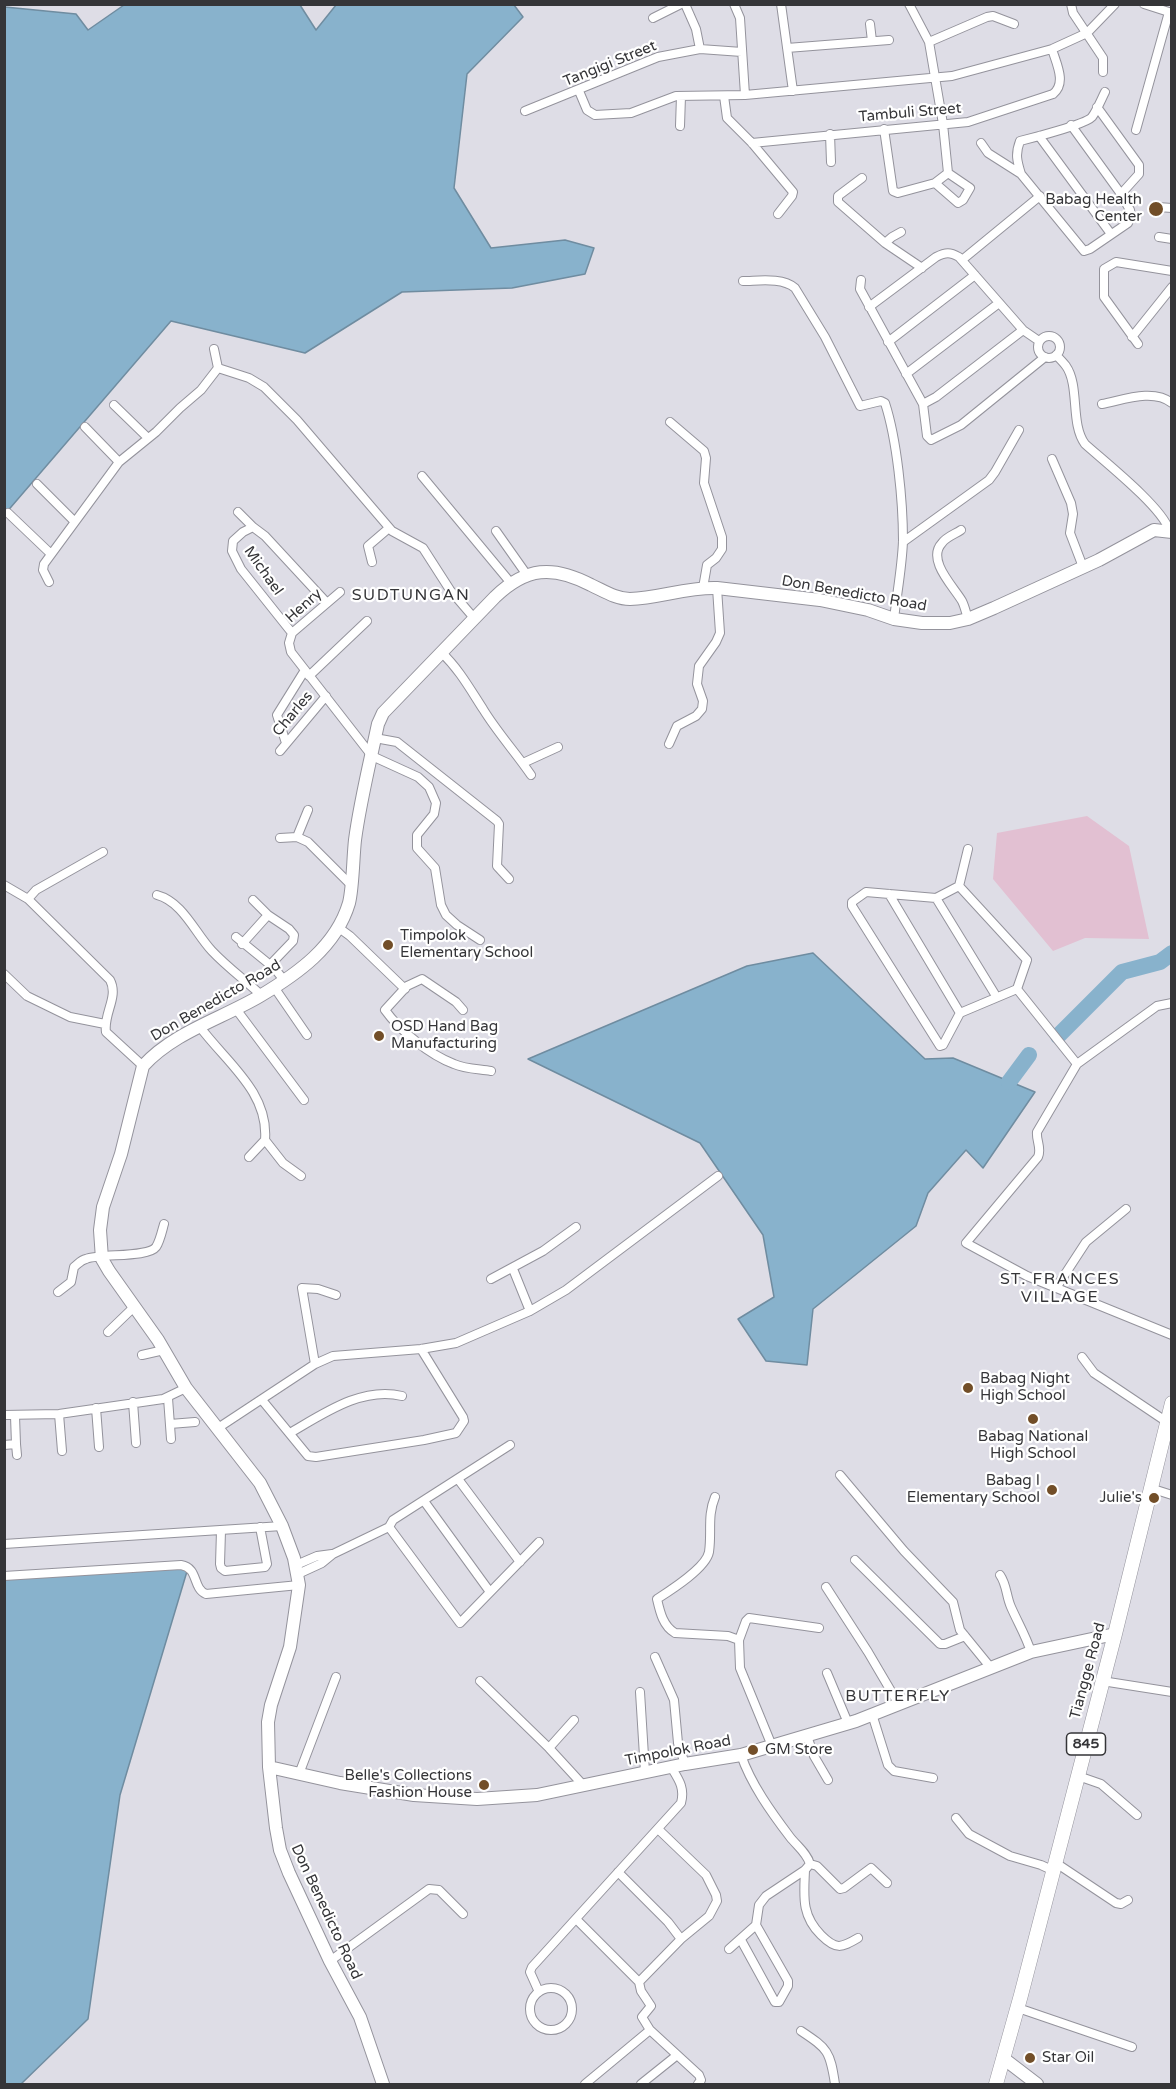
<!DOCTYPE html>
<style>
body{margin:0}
#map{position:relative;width:1176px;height:2089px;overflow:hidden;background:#dedde6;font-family:"Varela Round",sans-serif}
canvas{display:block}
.frame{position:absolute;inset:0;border:6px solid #353538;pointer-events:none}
</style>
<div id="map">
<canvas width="1176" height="2089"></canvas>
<div class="frame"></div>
</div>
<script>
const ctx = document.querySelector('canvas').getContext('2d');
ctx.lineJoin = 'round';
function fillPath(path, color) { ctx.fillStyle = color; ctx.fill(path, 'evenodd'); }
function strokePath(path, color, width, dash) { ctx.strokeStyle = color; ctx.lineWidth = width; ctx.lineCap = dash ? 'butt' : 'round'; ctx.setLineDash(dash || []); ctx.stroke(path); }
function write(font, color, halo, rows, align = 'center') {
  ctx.font = font + ' "Varela Round",sans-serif'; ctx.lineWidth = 4.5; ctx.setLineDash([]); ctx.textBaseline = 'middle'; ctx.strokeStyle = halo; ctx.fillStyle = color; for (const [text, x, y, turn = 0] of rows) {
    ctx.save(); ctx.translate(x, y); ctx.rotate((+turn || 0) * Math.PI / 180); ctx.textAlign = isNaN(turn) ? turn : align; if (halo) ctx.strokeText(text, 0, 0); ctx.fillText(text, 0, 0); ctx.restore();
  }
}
const green = new Path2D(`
 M 1087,816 L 1129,846 L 1149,939 L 1085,938 L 1053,951 L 993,879 L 997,833 Z`);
const water = new Path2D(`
 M 121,5 L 300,5 L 316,30 L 336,5 L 514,5 L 523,17 L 467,74 L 454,188 L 491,248 L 565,240 L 594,248 L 585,274 L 512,288 L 402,292 L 305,353 L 171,321 L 5,514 L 5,7 L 76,14 L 88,30 L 124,5 Z
 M 813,953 L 925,1059 L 953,1058 L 1035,1092 L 983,1168 L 966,1150 L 928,1193 L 916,1226 L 813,1309 L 807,1365 L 766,1361 L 738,1319 L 774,1297 L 763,1235 L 700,1143 L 528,1059 L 747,966 Z
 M 188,1568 L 120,1795 L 88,2019 L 21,2084 L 5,2084 L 5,1578 Z`);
const river = new Path2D(`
 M 1058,1036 L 1122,972 L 1160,962 L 1172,953
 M 1009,1082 L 1029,1055`);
const street = new Path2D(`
 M 685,4 L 696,29 L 700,49
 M 734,4 L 740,18 L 745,95
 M 781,4 L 793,91
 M 1071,4 L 1073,13 L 1103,58 L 1103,72
 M 1144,4 L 1172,13
 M 653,18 L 681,4
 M 870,24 L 872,41
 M 929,42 L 987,17 L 993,16 L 1014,24
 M 787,48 L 889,40
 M 579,91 L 587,110 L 595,115 L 631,113 L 676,96 L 745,95 L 952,76 L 1052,49 L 1087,33 L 1115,4
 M 724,96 L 727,118 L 752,143 L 793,192 L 792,196 L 778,214
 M 1097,107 L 1139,165 L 1139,174 L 1121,194
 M 525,111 L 658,57 L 700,49 L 742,52
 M 1071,125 L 1121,194 L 1130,210 L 1131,216 L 1128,223 L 1090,249 L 1084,251 L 1021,174 C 1017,161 1015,154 1020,141 C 1032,138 1086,124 1092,117 C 1097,110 1101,100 1105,92
 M 680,126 L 681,96
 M 884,129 L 893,191 L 898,193 L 935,183 L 948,173 L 943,124 L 929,42 L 909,4
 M 1136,130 L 1169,12
 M 830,134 L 831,162
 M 1039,136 L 1111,234
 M 752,143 L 968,122 L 1053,94 C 1067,83 1056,63 1052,49
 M 981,143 L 988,153 L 1021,174
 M 862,178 L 838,196 L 838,202 L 885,243 L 922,268
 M 935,183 L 958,203 L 963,200 L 970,188 L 948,173
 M 1158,207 L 1172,208
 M 1159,237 L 1172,239
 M 885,243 L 892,237 L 901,232
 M 962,260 L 1040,196
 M 861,280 L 860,289 L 923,404 L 927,436 L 931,440 L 961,425 L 1045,357
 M 743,281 C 758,281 782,277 795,288 L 825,337 L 860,406 L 881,401 L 885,403 C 897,440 903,501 903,541 C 902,567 897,593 894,619
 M 869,307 L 936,257 C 946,252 950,252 959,257 L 1023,330 L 1039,341
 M1038 347a11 11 0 1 1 22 0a11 11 0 1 1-22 0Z
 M 1132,337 L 1172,287
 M 888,342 L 975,275
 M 1138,344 L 1104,297 L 1104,269 L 1116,262 L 1172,271
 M 1056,355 C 1059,358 1063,362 1066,366 C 1080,386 1070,424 1085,444 C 1105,462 1162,507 1169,530
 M 218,368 L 249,378 L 264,387 L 297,420 L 392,531 L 423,548 L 450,590 L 474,618
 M 906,374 L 999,303
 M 923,404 L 936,397 L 1023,330
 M 1102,404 C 1123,400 1153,388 1172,403
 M 114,405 L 148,438
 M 670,422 L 704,451 L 706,458 L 704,483 L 722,537 L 722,549 L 716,558 L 707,565 L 703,588
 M 85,427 L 119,462
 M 1052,459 L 1071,503 L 1073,514 L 1070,533 L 1083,567
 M 422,476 L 510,582
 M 37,484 L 74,521
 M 238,512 L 253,527
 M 8,513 L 51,554
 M 961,530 C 955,534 946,537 942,543 C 926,560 954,587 962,601 C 965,607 966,613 968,619
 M 496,531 L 527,575
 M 903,542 L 989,480 L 995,472 L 1019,430
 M 372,562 L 368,546 L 389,528
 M 49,582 L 43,570 L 44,564 L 119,462 L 156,432 L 180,408 L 201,390 L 218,368 L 214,349
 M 340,592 L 292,633 L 289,643 L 291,652 L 372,756 L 418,777 L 429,787 L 436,803 L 434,814 L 417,835 L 417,848 L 435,868 L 441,905 L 446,915 L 457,925 L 480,940
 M 292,633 L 241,569 L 232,551 L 233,541 L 243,532 L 253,527 L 265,536 L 327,603
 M 441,652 C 459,669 470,689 483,709 C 497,732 516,753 531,775
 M 309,676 L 367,621
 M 375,738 L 397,742 L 497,821 L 499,824 L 497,866 L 509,879
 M 286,743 L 277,715 L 305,670
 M 669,744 L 677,726 L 696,716 L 702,709 L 703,701 L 697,684 L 699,666 L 716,642 L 720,633 L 717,588
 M 280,751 L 326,696
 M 523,763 L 558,747
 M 297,837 L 308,810
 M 280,838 L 297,837 L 308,842 L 350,884
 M 103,852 L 36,890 L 28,899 L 110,980 C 119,997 103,1014 106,1032 L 143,1066
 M 4,885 L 28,899
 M 959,886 L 1027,960 L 1017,989 L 960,1013 L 943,1045 L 940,1046 L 852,906 L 852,902 L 866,892 L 936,898 L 959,886 L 968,849
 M 889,894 L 960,1013
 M 157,895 C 183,902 195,933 212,951 C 227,967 245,980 261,995
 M 936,898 L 996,996
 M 253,900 L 268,915 L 289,929 L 294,935 L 293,941 L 269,966
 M 339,928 L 350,936 L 405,989
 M 236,937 L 274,968 L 284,980
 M 242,944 L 268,915
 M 4,974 L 27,996 L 70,1017 L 105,1024
 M 274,987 L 307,1035
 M 1017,989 L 1077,1064
 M 1172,1003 L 1157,1006 L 1077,1064 L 1037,1132 C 1036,1141 1042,1148 1038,1157 L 966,1243 L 1027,1276 L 1172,1335
 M 236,1009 L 304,1100
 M 463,1010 L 456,1002 L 422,979 L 407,986 L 385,1010 C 400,1031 430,1055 454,1064 C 465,1069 479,1069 491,1071
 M 200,1027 C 226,1062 269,1092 265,1140 L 249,1157
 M 265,1140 L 283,1163 L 301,1176
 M 513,1269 L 530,1311
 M 491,1279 L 543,1251 L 576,1227
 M 1056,1288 L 1086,1242 L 1126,1209
 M 58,1292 L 71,1282 L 74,1267 C 78,1264 81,1260 86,1259 C 100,1253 148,1258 156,1247 C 160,1241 162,1231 164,1224
 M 108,1332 L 134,1307
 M 142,1355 L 164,1350
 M 1082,1357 L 1094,1373 L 1167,1422
 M 315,1364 L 302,1288 L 318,1289 L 336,1295
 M 168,1398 L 171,1439
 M 262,1400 L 308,1456 L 316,1457 L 424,1440 L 456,1433 L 464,1421 L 463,1417 L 421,1349
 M 133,1402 L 136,1443
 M 96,1408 L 99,1447
 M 59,1414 L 62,1451
 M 4,1415 L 59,1414 L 163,1399 L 186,1388
 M 170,1424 L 195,1422
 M 218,1428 L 315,1364 L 333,1356 L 421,1349 L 456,1343 L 530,1311 L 566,1290 L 718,1176
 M 290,1433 C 323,1414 362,1386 402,1396
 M 16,1444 L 17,1455
 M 4,1445 L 16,1444 L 15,1416
 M 840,1475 L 904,1551 L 953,1602 L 960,1630 L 991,1668
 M 458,1479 L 520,1562
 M 1150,1488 L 1172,1495
 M 715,1497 C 707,1516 712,1532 709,1552 C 706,1568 671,1590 657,1599 C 660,1612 663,1626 675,1633 L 728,1636 L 739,1640 L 740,1668 L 772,1746
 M 424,1501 L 490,1592
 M 389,1527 L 460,1623 L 539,1542
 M 221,1531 L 220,1564 L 221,1568 L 225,1571 L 265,1567 L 267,1564 L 260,1527
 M 4,1544 L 282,1526
 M 855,1560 L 940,1644 L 945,1644 L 965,1636
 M 296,1565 L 317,1556 L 332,1554
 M 298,1574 L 322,1563 L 333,1554 L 389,1527 L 393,1520 L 510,1445
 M 1000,1575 C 1007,1585 1006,1596 1011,1607 C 1018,1623 1026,1636 1031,1652
 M 4,1576 L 181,1565 C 199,1568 192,1588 206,1594 L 299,1585
 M 826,1587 L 868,1652 L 898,1703
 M 739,1640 L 746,1621 L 749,1618 L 819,1628
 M 655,1657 L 674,1700 L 678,1743 L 685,1764
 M 827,1673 L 848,1723
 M 480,1681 L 549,1748 L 583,1785
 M 1102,1681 L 1172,1692
 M 640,1692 L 645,1772
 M 872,1714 L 888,1765 L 894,1771 L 933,1778
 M 807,1736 L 814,1756 L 828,1780
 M 549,1748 L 574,1720
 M 299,1774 L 336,1677
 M 1078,1776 L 1101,1784 L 1137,1815
 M 956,1818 L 969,1834 L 1010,1856 L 1041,1865 L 1054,1871
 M 1056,1863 L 1116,1903 L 1121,1904 L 1128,1900
 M 810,1864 L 817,1866 L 840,1889 L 844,1888 L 871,1868 L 887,1883
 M 805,1870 C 804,1896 801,1915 821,1935 C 836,1950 841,1948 858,1938
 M 618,1872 L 668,1922 L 681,1939
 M 576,1919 L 639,1982 L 641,1991 L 651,2006 L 642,2017 L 650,2030 L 585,2084
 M 741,1940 L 775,2002 L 779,2002 L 788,1986 L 788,1981 L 756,1925
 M 729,1949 L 756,1925 L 759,1905 L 766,1896 L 805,1870 L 810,1864 C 807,1853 797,1846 790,1837 C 771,1812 751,1784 741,1755
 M 330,1961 L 429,1889 L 439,1890 L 463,1914
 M 639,1982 L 681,1939 L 709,1916 L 717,1901 L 716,1895 L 706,1875 L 658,1829
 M530 2009a21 21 0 1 1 42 0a21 21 0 1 1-42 0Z
 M 539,1992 L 530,1972 L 532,1967 L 681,1803 C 685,1788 679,1780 671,1767
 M 1018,2008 L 1132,2047
 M 650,2030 L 699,2075 L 701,2080 L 698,2084
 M 801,2031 C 828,2049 830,2051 835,2084
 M 641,2084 L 676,2056`);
const secondary = new Path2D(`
 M 269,1767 L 340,1783 L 414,1795 L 477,1799 L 537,1795 L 685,1764 L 741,1755 L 856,1721 L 1031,1652 L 1115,1634
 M 1003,2058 L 1037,2084
 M 383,2084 L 360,2017 L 330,1961 L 289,1873 L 280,1850 L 276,1828 L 269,1767 L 268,1722 L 271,1705 L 290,1647 L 299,1585 L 294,1558 L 282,1526 L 260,1483 L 186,1388 L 158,1340 L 109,1271 L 102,1259 L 100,1230 L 103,1207 L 121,1154 L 143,1066 C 174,1032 221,1019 260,996 C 297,974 336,947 349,903 C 353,887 353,858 355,840 C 360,802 370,762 378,724 L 383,713 L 495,597 C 526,567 553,565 591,585 C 604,591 616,599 630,599 C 659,598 687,587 717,588 L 820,600 L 868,610 L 894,619 L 922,623 L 950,623 L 968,619 L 994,608 L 1099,560 L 1154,530 L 1172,532`);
const primary = new Path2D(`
 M 996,2084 L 1021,1995 L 1115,1634 L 1172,1403`);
const markers = [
 [1156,209,8,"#724e28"],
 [388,945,6,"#724e28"],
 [379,1036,6,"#724e28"],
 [968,1388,6,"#724e28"],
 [1033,1419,6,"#724e28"],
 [1052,1490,6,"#724e28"],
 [1154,1498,6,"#724e28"],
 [753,1750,6,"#724e28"],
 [484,1785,6,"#724e28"],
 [1030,2058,6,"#724e28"]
];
const shields = [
 [1086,1744,39]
];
const shieldNames = [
 ["845",1086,1744]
];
const streetNames = [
 ["Tangigi Street",610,64,-22],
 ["Tambuli Street",910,113,-5],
 ["Michael",263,571,55],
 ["Don Benedicto Road",854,594,10],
 ["Henry",304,606,-42],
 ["Charles",293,714,-50],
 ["Don Benedicto Road",216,1001,-30],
 ["Tiangge Road",1088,1671,-75],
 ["Timpolok Road",678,1751,-11],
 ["Don Benedicto Road",326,1912,65]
];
const poiNames = [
 ["Babag Health",1142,200,"right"],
 ["Center",1142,217,"right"],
 ["Timpolok",400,936],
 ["Elementary School",400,953],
 ["OSD Hand Bag",391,1027],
 ["Manufacturing",391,1044],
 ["Babag Night",980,1379],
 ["High School",980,1396],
 ["Babag National",1033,1437,"center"],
 ["High School",1033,1454,"center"],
 ["Babag I",1040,1481,"right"],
 ["Elementary School",1040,1498,"right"],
 ["Julie's",1142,1498,"right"],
 ["GM Store",765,1750],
 ["Belle's Collections",472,1776,"right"],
 ["Fashion House",472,1793,"right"],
 ["Star Oil",1042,2058]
];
const neighbourhoodNames = [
 ["SUDTUNGAN",411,596],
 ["ST. FRANCES",1060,1280],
 ["VILLAGE",1060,1298],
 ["BUTTERFLY",898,1697]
];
fillPath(green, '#e2c0d2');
fillPath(water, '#88b2cc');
strokePath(water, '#6f8ca0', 1.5);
strokePath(river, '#88b2cc', 16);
strokePath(street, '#94939c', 10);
strokePath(secondary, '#94939c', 14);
strokePath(primary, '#94939c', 15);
strokePath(street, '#fff', 8);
strokePath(secondary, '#fff', 12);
strokePath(primary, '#fff', 14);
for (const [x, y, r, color] of markers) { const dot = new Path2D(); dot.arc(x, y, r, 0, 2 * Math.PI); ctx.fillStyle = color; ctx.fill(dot); strokePath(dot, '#fff', 2); }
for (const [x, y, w] of shields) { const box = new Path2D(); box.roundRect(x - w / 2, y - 11, w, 22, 4.5); ctx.fillStyle = '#fff'; ctx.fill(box); strokePath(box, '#353538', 1.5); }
write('bold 14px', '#353538', null, shieldNames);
write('15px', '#353538', '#fff', streetNames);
write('15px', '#353538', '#fff', poiNames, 'left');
ctx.letterSpacing = '1.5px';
write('16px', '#353538', '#fff', neighbourhoodNames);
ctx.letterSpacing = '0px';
</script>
